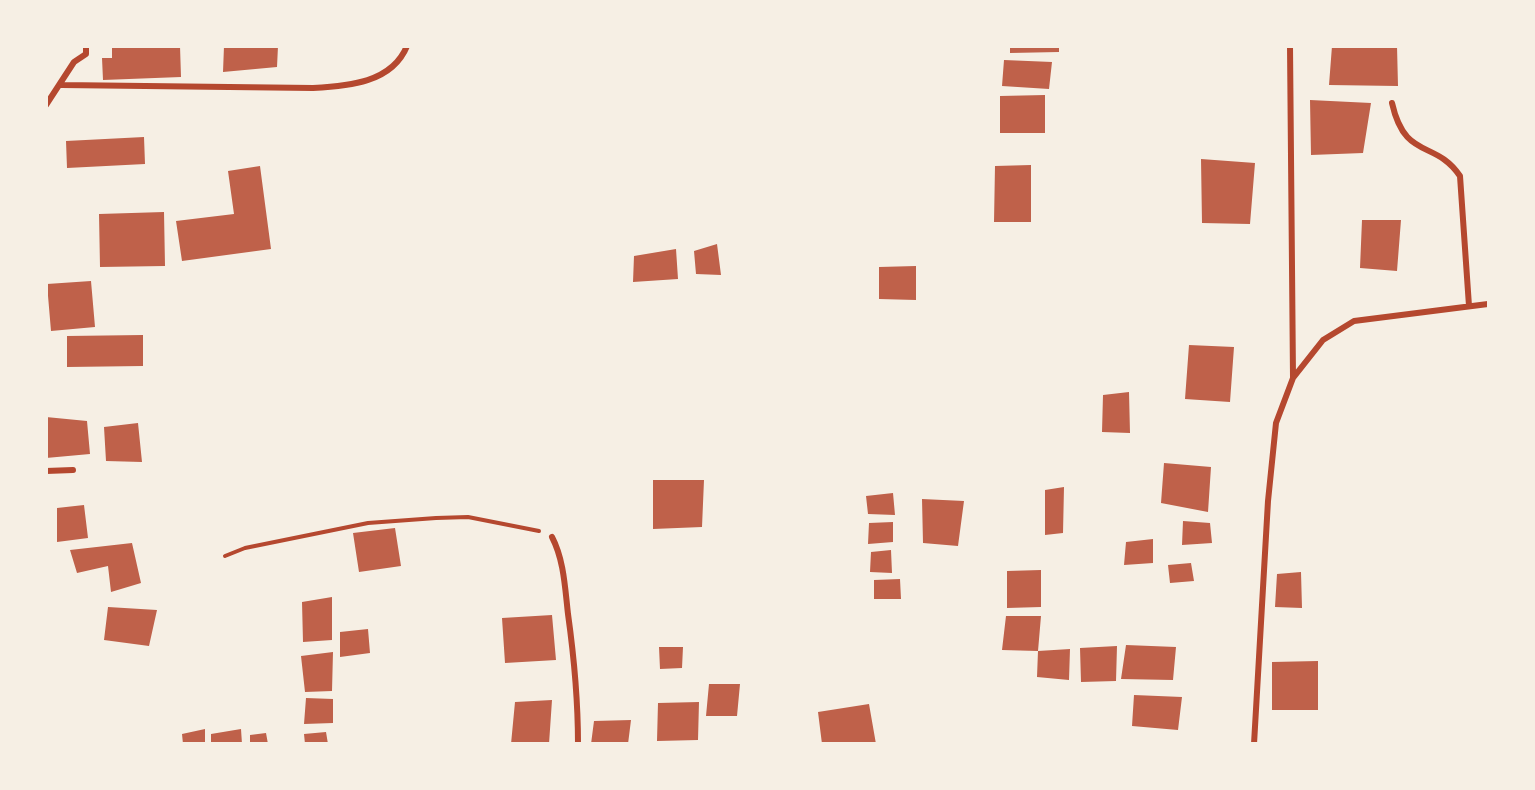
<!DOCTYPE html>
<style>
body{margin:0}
#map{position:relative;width:1535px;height:790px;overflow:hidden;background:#f6efe4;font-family:Ubuntu,sans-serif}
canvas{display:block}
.frame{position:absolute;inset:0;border:48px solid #f6efe4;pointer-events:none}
</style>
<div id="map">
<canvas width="1535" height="790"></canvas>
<div class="frame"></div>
</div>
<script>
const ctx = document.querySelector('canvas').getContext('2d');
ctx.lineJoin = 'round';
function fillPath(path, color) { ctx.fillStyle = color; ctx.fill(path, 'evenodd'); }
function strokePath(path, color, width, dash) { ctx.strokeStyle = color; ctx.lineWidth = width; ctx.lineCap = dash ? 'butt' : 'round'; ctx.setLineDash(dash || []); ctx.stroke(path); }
const building = new Path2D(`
 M 117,46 L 180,46 L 181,77 L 103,80 L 102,58 L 112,58 L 112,47 Z
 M 224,46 L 278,46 L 277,67 L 223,72 Z
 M 1010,46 L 1059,46 L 1059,52 L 1010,53 Z
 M 1332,46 L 1397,46 L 1398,86 L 1329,85 Z
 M 1004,60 L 1052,62 L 1049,89 L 1002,86 Z
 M 1045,95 L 1045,133 L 1000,133 L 1000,96 Z
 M 1310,100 L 1371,103 L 1363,153 L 1311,155 Z
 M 144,137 L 145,164 L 67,168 L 66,141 Z
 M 1201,159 L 1255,163 L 1250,224 L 1202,223 Z
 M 1031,165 L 1031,222 L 994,222 L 995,166 Z
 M 260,166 L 271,249 L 182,261 L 176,221 L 234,214 L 228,171 Z
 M 164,212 L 165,266 L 100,267 L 99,214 Z
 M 1362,220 L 1401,220 L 1397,271 L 1360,268 Z
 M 717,244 L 721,275 L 696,274 L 694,251 Z
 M 676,249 L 678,279 L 633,282 L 634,256 Z
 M 916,266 L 916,300 L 879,299 L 879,267 Z
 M 91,281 L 95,327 L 51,331 L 47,284 Z
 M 143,335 L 143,366 L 67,367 L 67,336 Z
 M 1189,345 L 1234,347 L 1230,402 L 1185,399 Z
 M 1129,392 L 1130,433 L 1102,432 L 1103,395 Z
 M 46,417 L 87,421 L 90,454 L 46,458 Z
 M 138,423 L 142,462 L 106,461 L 104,427 Z
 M 1164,463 L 1211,467 L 1208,512 L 1161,503 Z
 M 653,480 L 704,480 L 702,527 L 653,529 Z
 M 1064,487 L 1063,533 L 1045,535 L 1045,490 Z
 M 893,493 L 895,515 L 868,514 L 866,496 Z
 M 922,499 L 964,501 L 958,546 L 923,543 Z
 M 84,505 L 88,538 L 57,542 L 57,508 Z
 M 1183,521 L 1210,523 L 1212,543 L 1182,545 Z
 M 893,522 L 893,542 L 868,544 L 869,523 Z
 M 395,528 L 401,566 L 359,572 L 353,533 Z
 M 1153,539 L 1153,563 L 1124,565 L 1126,542 Z
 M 132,543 L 141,583 L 111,592 L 108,566 L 77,573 L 70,550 Z
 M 891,550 L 892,573 L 870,572 L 871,552 Z
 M 1191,563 L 1194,581 L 1170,583 L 1168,565 Z
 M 1041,570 L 1041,607 L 1007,608 L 1007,571 Z
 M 1301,572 L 1302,608 L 1275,607 L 1277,574 Z
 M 900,579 L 901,599 L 874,599 L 874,580 Z
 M 332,597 L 332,640 L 303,642 L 302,602 Z
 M 108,607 L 157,610 L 149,646 L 104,640 Z
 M 552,615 L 556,660 L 505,663 L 502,618 Z
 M 1006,616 L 1041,616 L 1038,651 L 1002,650 Z
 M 368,629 L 370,653 L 340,657 L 340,632 Z
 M 1126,645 L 1176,647 L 1173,680 L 1121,679 Z
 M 1117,646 L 1116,681 L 1081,682 L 1080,648 Z
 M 659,647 L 683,647 L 682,668 L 660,669 Z
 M 1070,649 L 1069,680 L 1037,677 L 1038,651 Z
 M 333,652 L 332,691 L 305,692 L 301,656 Z
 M 1318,661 L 1318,710 L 1272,710 L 1272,662 Z
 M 709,684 L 740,684 L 737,716 L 706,716 Z
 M 1134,695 L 1182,697 L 1178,730 L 1132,726 Z
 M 306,698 L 333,699 L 333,723 L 304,724 Z
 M 552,700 L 549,744 L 511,744 L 515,702 Z
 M 699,702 L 698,740 L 657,741 L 658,703 Z
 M 869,704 L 876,744 L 822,744 L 818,712 Z
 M 631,720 L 628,744 L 591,744 L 594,721 Z
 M 205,729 L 205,744 L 183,744 L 182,734 Z
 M 241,729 L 242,744 L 211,744 L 211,734 Z
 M 326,732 L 328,744 L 305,744 L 304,734 Z
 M 266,733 L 268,744 L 250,744 L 250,735 Z`);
const path = new Path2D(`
 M 225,556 L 245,548 L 368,523 L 436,518 L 468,517 L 539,531`);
const minor = new Path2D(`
 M 1290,46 L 1293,377
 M 61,85 L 313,88 C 348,86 392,83 407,46
 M 1392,103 C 1405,161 1435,139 1460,176 L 1469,306
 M 46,105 L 74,62 L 86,54 L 86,46
 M 46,471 L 73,470
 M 552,537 C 564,560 565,588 568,614 C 574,657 578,700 578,744
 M 1254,744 L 1268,501 L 1276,423 L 1293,378 L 1323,340 L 1354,321 L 1488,304`);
fillPath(building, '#bf614a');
strokePath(path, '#b5482f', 4);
strokePath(minor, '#b5482f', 6);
</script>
